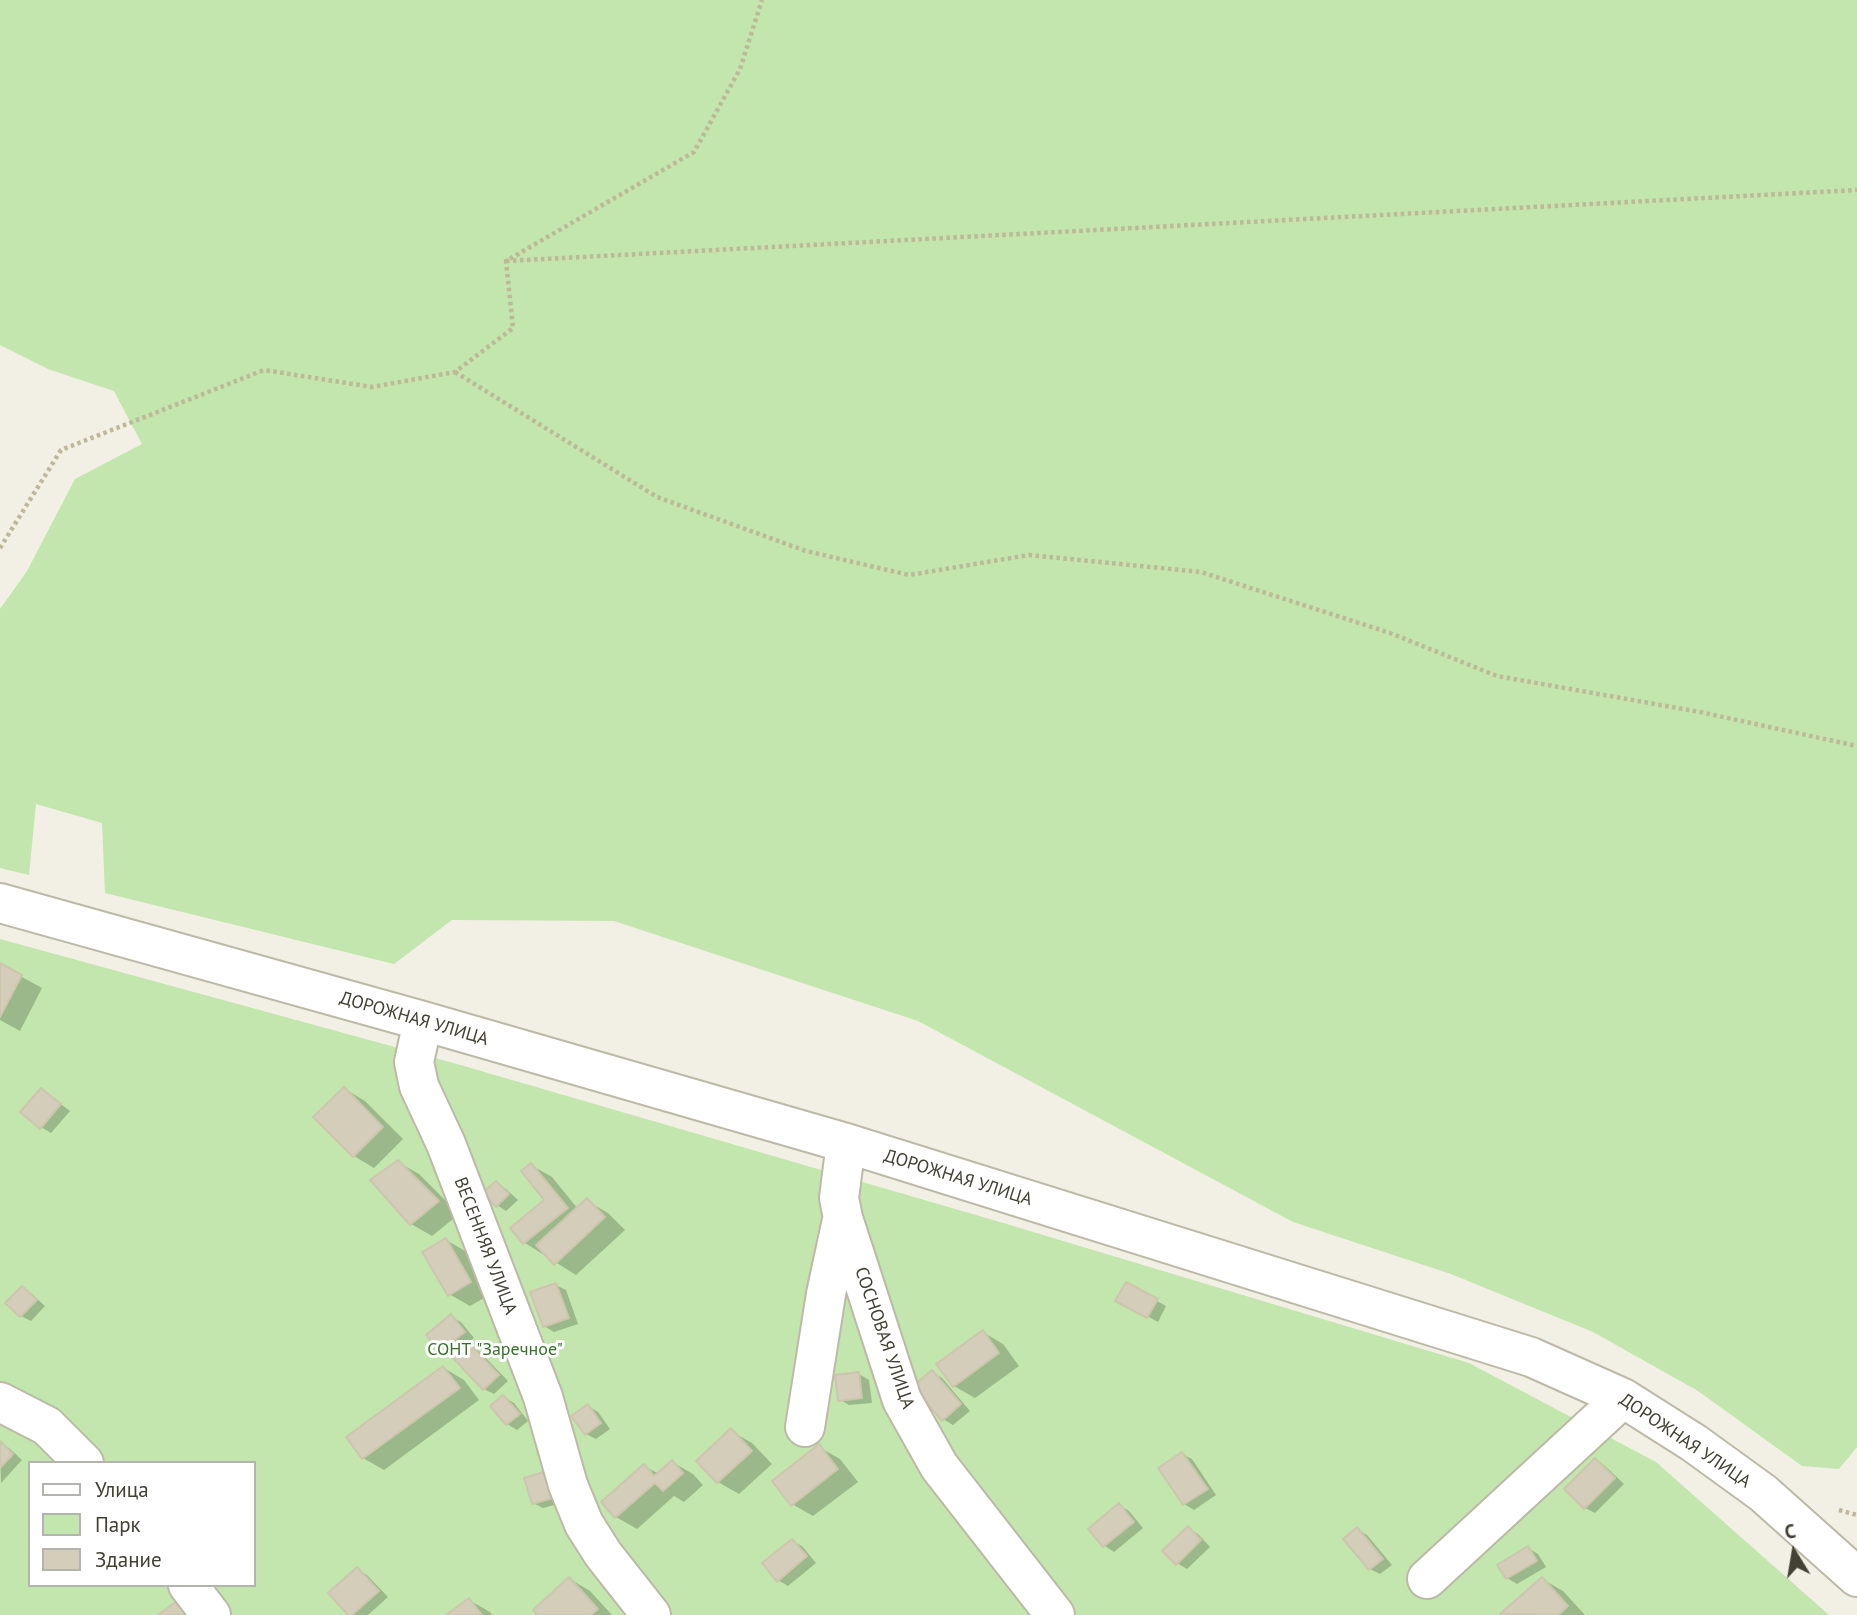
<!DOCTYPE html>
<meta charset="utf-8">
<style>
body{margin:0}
#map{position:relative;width:1857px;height:1615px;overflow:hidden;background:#f2f0e4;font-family:"PT Sans",sans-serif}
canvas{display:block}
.legend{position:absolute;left:28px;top:1461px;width:228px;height:126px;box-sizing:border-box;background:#fff;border:2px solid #b4b3ae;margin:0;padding:9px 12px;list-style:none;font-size:21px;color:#434034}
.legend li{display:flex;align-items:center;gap:14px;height:35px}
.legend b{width:35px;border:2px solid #b4b3ae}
.north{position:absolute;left:1759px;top:1517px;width:70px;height:70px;-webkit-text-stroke:5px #fff;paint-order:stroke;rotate:349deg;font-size:19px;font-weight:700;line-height:28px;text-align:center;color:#434034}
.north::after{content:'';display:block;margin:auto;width:24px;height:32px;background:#434034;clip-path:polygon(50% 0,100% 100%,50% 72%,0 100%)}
</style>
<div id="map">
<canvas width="1857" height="1615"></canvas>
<ul class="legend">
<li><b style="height:9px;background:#fff"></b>Улица</li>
<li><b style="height:19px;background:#c2e6ad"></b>Парк</li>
<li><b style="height:19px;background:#d3cdb9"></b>Здание</li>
</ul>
<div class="north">С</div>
</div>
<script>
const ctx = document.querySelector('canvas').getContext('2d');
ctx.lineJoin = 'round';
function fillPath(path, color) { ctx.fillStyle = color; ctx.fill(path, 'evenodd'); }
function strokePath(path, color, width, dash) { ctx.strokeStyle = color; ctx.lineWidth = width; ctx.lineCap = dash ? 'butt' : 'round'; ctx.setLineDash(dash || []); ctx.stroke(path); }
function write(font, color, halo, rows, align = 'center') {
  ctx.font = font + ' "PT Sans",sans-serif'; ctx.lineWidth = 6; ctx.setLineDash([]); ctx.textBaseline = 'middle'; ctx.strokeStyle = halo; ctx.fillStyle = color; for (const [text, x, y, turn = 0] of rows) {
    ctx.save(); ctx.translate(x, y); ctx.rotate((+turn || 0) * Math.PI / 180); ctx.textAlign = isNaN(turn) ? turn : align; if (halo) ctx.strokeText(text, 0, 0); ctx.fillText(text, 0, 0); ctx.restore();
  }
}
const green = new Path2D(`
 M 0,0 L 1857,0 L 1857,1447 L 1839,1469 L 1802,1466 L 1698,1391 L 1593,1332 L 1451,1274 L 1293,1222 L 918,1021 L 614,921 L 452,920 L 394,964 L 105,893 L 102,823 L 36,804 L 29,875 L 0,868 L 0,609 L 27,571 L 75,479 L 142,444 L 114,391 L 48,369 L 0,345 Z
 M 0,939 L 457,1064 L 1000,1222 L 1469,1363 L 1656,1462 L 1829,1615 L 0,1615 ZM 30,1463 L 254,1463 L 254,1585 L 30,1585 Z`);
const shadow = new Path2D(`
 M 0,965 L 42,988 L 20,1031 L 0,1020 Z
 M 345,1089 L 365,1101 L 403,1139 L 374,1168 L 354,1156 Z
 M 42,1090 L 70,1111 L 51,1133 L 41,1127 Z
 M 398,1162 L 419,1174 L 459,1214 L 432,1236 L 411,1224 Z
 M 531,1165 L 552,1177 L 578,1209 L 587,1201 L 608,1213 L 625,1230 L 576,1275 L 525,1243 L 547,1200 Z
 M 496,1183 L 506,1189 L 518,1200 L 506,1211 L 497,1205 Z
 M 446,1240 L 467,1252 L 491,1294 L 470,1306 L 449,1294 Z
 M 1126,1284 L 1166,1306 L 1158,1322 L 1118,1300 Z
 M 556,1285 L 566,1290 L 578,1324 L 554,1332 L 544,1326 Z
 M 22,1288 L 32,1294 L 45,1306 L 31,1321 L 21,1316 Z
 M 451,1317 L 461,1322 L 474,1338 L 450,1357 L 440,1351 L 428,1335 Z
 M 983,1332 L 1003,1344 L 1019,1366 L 975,1398 L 954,1386 Z
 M 470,1345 L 479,1351 L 508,1381 L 494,1394 L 484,1389 Z
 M 444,1368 L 464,1380 L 479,1400 L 384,1470 L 363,1458 Z
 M 932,1372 L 942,1378 L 970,1411 L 953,1425 L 943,1419 Z
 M 859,1374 L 869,1380 L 872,1403 L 849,1405 L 839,1399 Z
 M 504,1397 L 514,1403 L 528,1421 L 517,1430 L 507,1424 L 493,1406 Z
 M 588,1406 L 598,1412 L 610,1429 L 596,1439 L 586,1434 Z
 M 731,1431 L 752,1443 L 772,1464 L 739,1494 L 718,1482 L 699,1461 Z
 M 0,1443 L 9,1448 L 22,1460 L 1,1483 Z
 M 819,1447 L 840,1459 L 858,1482 L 813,1516 L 792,1504 Z
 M 1182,1454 L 1192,1459 L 1216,1495 L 1194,1510 L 1184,1504 Z
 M 1596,1460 L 1605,1466 L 1624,1484 L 1595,1513 L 1585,1508 L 1567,1489 Z
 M 672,1462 L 693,1474 L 703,1485 L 684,1502 L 674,1496 L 637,1529 L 616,1517 L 603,1502 L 644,1466 L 659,1474 Z
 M 526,1479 L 573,1500 L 543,1508 L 533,1503 Z
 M 1119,1505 L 1129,1511 L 1143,1528 L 1114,1552 L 1105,1546 L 1090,1529 Z
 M 1188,1528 L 1198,1534 L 1210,1547 L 1187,1569 L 1177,1563 Z
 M 1357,1529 L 1367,1535 L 1392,1565 L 1380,1574 L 1370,1569 Z
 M 792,1541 L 802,1546 L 816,1563 L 788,1586 L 778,1580 Z
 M 1528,1548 L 1538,1554 L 1546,1567 L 1517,1584 L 1507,1578 Z
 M 357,1569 L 367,1575 L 388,1597 L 368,1615 L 350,1615 Z
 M 570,1579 L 590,1591 L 612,1615 L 539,1615 Z
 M 1542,1579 L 1563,1591 L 1585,1615 L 1502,1615 Z
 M 469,1600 L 490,1612 L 492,1615 L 449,1615 Z`);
const building = new Path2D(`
 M 0,963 L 22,975 L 0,1017 Z
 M 344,1087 L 383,1127 L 353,1157 L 313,1117 Z
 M 41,1088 L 61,1104 L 40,1129 L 20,1112 Z
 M 398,1160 L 439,1201 L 410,1225 L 370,1180 Z
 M 531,1163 L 568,1208 L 523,1244 L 510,1228 L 544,1200 L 521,1171 Z
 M 496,1181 L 509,1194 L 496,1207 L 482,1193 Z
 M 587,1198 L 605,1217 L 554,1265 L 536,1245 Z
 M 446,1238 L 471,1282 L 448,1296 L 422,1252 Z
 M 1126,1282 L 1158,1299 L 1147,1318 L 1115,1301 Z
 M 556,1283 L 569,1318 L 543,1327 L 530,1292 Z
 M 22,1286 L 37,1300 L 20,1317 L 5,1303 Z
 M 451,1314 L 465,1332 L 439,1352 L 426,1335 Z
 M 983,1330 L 999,1353 L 953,1387 L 936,1364 Z
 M 469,1343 L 499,1375 L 483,1390 L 453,1358 Z
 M 443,1366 L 460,1388 L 362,1459 L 346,1437 Z
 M 932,1370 L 961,1404 L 942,1421 L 913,1386 Z
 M 859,1372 L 862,1398 L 838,1401 L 835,1375 Z
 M 503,1395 L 520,1414 L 506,1425 L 490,1406 Z
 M 588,1404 L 601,1423 L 585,1435 L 571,1416 Z
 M 731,1428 L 752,1451 L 717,1483 L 696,1461 Z
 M 0,1441 L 13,1454 L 0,1468 Z
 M 819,1444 L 838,1469 L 791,1506 L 772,1481 Z
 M 1182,1452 L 1208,1489 L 1183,1505 L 1158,1468 Z
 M 1595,1458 L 1615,1478 L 1584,1509 L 1564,1489 Z
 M 672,1460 L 683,1473 L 663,1491 L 655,1483 L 615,1518 L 601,1502 L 644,1464 L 654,1476 Z
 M 556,1468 L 564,1495 L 532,1504 L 524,1478 Z
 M 1119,1503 L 1134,1522 L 1103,1547 L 1088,1529 Z
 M 1188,1526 L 1201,1540 L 1176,1565 L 1162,1551 Z
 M 1357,1527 L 1383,1559 L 1369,1570 L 1343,1539 Z
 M 792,1539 L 807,1556 L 777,1582 L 762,1563 Z
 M 1528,1546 L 1537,1561 L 1506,1579 L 1497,1565 Z
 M 357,1567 L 379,1591 L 352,1615 L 348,1615 L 328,1593 Z
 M 569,1577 L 598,1609 L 591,1615 L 537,1615 L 533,1610 Z
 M 1542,1577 L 1568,1606 L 1558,1615 L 1500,1614 Z
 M 185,1595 L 199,1615 L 158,1615 Z
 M 469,1598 L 482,1615 L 446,1615 Z`);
const path = new Path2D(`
 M 506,261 L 1857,190
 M 455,372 L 657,497 L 806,551 L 909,575 L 1029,555 L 1201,572 L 1390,633 L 1497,676 L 1700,712 L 1857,746
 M 0,548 L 61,450 L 264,370 L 372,387 L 455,372 L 513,328 L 506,261 L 694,152 L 740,69 L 762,0
 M 1839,1510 L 1857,1515`);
const minor = new Path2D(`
 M 0,903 L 423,1021 L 846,1143 L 1531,1357 L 1623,1398 L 1694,1443 L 1763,1493 L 1857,1577
 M 423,1021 L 414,1062 L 419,1086 L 446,1144 L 543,1397 L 568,1485 L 584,1524 L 603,1554 L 651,1615
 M 846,1143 L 839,1198 L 843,1218 L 902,1400 L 939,1466 L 1055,1615
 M 0,1402 L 47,1426 L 84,1463
 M 805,1427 L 826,1294 L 842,1220
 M 1427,1579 L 1623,1398
 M 188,1585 L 211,1615`);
const streetNames = [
 ["ДОРОЖНАЯ УЛИЦА",414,1019,16],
 ["ДОРОЖНАЯ УЛИЦА",958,1178,17],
 ["ВЕСЕННЯЯ УЛИЦА",485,1246,69],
 ["СОСНОВАЯ УЛИЦА",884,1338,71],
 ["ДОРОЖНАЯ УЛИЦА",1685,1441,34]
];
const parkNames = [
 ["СОНТ \"Заречное\"",495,1350]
];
fillPath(green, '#c2e6ad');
fillPath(shadow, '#0003');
fillPath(building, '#d3cdb9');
strokePath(building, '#cdc6ad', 2);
strokePath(minor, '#bdb9a7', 42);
strokePath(path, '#beb798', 4.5, [3.5, 3.5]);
strokePath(minor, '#fff', 38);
write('18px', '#434034', '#fff', streetNames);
write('18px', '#387329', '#fff', parkNames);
</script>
